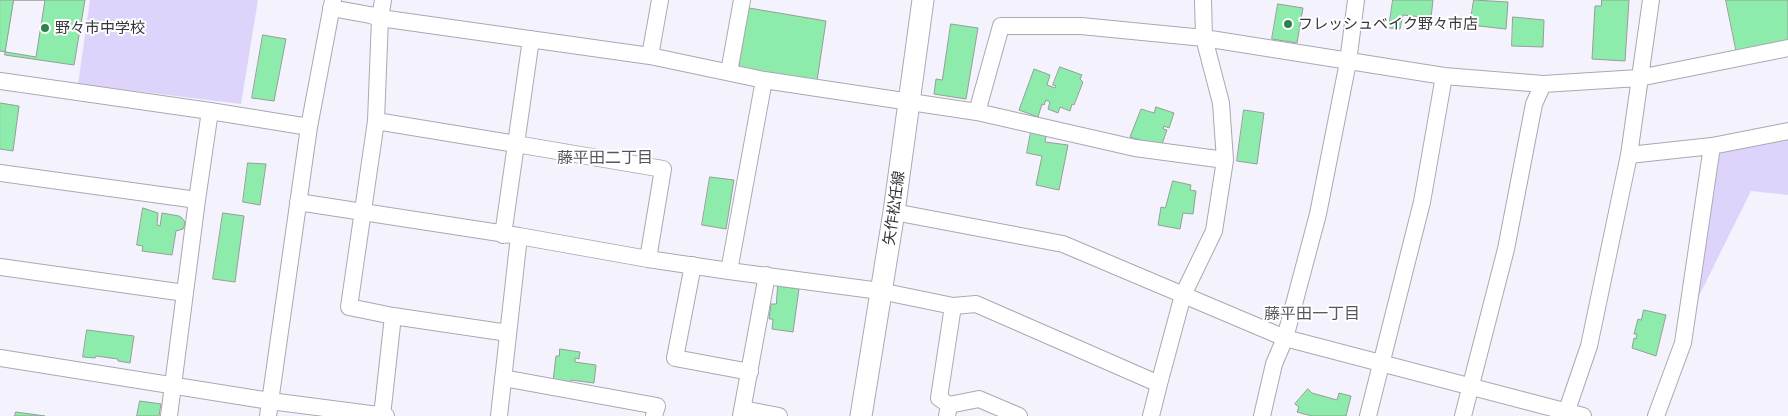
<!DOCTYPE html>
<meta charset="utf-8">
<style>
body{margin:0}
canvas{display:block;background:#f4f2fc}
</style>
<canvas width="1788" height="416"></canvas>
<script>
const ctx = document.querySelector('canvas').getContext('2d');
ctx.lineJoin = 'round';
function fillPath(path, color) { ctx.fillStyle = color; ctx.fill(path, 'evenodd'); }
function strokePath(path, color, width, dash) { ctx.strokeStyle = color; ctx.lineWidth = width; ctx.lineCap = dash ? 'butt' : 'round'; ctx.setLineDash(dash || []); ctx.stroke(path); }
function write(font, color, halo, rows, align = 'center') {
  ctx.font = font + ' "Exo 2","Noto Sans JP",sans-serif'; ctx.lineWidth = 4; ctx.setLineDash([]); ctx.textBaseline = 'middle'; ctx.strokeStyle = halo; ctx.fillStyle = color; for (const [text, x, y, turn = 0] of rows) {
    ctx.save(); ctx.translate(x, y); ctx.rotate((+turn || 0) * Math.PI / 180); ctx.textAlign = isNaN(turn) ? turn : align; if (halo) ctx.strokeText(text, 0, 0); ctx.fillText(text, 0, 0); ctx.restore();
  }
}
const green = new Path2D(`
 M 90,0 L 258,0 L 241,104 L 78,84 Z
 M 1788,138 L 1788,195 L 1751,191 L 1693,308 L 1716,151 Z`);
const building = new Path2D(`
 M 0,0 L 45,0 L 36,57 L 0,51 Z
 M 14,0 L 85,0 L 74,65 L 5,55 Z
 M 1393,0 L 1433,0 L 1431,18 L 1403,15 L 1400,29 L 1389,28 Z
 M 1474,0 L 1508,2 L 1506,29 L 1470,25 Z
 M 1602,0 L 1629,0 L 1625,61 L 1592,59 L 1595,6 L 1601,6 Z
 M 1726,0 L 1788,0 L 1788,43 L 1737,54 Z
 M 1278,4 L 1303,8 L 1297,43 L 1272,39 Z
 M 749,8 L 826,21 L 817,81 L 739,68 Z
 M 1513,17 L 1544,20 L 1543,47 L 1512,46 Z
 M 951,24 L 978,28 L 966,99 L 934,94 L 936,79 L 942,80 Z
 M 263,35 L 286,39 L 274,101 L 252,98 Z
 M 1060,67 L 1082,75 L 1080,79 L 1083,82 L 1074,105 L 1072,104 L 1070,111 L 1060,107 L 1058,113 L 1048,109 L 1050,102 L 1046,100 L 1044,105 L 1042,104 L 1038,117 L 1019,110 L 1034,69 L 1050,75 L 1047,85 L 1055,88 L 1056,86 L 1053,85 Z
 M 0,103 L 19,106 L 13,151 L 0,149 Z
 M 1156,107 L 1174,113 L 1169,128 L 1164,126 L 1163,129 L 1167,130 L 1162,144 L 1158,145 L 1130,137 L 1141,109 L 1154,113 Z
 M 1244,110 L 1264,113 L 1257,164 L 1237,161 Z
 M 1031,132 L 1046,135 L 1045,142 L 1068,145 L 1059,190 L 1036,185 L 1042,156 L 1027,153 Z
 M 248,163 L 266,164 L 260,205 L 243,202 Z
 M 710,177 L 734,180 L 726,229 L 702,225 Z
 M 1173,181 L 1191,185 L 1190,190 L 1196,191 L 1193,214 L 1183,213 L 1180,229 L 1158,225 L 1161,207 L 1165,208 Z
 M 143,208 L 158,213 L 157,225 L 160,226 L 162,213 L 179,216 L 182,218 L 185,222 L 184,227 L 183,229 L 176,231 L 172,255 L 142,251 L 143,246 L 137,245 Z
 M 223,213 L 244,216 L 235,282 L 213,279 Z
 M 778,286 L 799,289 L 793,332 L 772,329 L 773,319 L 769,319 L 771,304 L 776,304 Z
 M 1644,310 L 1666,315 L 1656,356 L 1632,348 L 1634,338 L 1636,339 L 1637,334 L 1634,334 L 1638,319 L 1641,320 Z
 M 87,330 L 134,336 L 130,363 L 118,361 L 118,359 L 96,356 L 95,358 L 83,357 Z
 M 560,349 L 580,352 L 579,359 L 575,358 L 575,362 L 596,365 L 594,383 L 571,380 L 570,384 L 553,381 L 556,356 L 559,356 Z
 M 1308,389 L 1312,393 L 1337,400 L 1339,393 L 1351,396 L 1346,416 L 1312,416 L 1297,412 L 1299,407 L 1295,404 Z
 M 140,401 L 161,404 L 159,416 L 137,416 Z
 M 16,412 L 45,416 L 15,416 Z`);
const minor = new Path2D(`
 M 383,0 L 380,18 L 376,121 L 349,307 L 393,316 L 508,333
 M 331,8 L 370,15 L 380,18 L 650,56 L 764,80 L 977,112 L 1135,148 L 1225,160
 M 531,39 L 516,144 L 663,169 L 648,259
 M 650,56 L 660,0
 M 729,72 L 742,0
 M 764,80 L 729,271 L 880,291 L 953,306 L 976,304 L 1159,384 L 1151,416
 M 0,81 L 210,111
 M 977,112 L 1001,26 L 1081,26 L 1204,38 L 1444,76 L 1543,84 L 1639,78 L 1788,48
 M 376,121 L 516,144 L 503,235
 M 1629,155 L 1712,146 L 1788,131
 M 0,173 L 197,200
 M 298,202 L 519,236 L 648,259 L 729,271
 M 894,212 L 1063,244 L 1285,338 L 1583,416
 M 693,265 L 675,358 L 750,372
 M 0,267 L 185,293
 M 0,358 L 270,401 L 386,416
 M 503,378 L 657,406 L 654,416
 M 1159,384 L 1183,295 L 1214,231 L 1225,160 L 1221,103 L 1204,38 L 1203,0
 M 949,405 L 979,399 L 1019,416
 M 743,409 L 779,416
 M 169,416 L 197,200 L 210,111 L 309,127
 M 268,416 L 309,127 L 333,0
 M 382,416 L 393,316
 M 499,416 L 519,236
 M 741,416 L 767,275
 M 947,416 L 949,405 L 939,398 L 953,306
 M 1262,416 L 1274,364 L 1285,338 L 1318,214 L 1348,62 L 1356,0
 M 1368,416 L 1422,202 L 1444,76
 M 1463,416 L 1506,249 L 1534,104 L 1543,84
 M 1565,416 L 1589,346 L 1629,155 L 1651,0
 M 1656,416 L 1683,343 L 1712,146`);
const major = new Path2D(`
 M 861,416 L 894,212 L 923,0`);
const markers = [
 [1288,24,5,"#327f4f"],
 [45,28,5,"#327f4f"]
];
const poiNames = [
 ["フレッシュベイク野々市店",1298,24],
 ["野々市中学校",55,28]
];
const streetNames = [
 ["矢作松任線",894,208,-82]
];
const neighbourhoodNames = [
 ["藤平田二丁目",605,158],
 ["藤平田一丁目",1312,314]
];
fillPath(green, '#ded4fb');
fillPath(building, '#8decab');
strokePath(building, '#959e98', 1);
strokePath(minor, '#aba8b2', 18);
strokePath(major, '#aba8b2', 23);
strokePath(minor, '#fff', 16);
strokePath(major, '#fff', 21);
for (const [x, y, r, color] of markers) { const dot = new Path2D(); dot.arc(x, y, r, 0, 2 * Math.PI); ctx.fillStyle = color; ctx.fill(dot); strokePath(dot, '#fff', 2); }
write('15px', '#363539', '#fff', poiNames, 'left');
write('15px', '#363539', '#fff', streetNames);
write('16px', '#56545d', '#fff', neighbourhoodNames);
</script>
